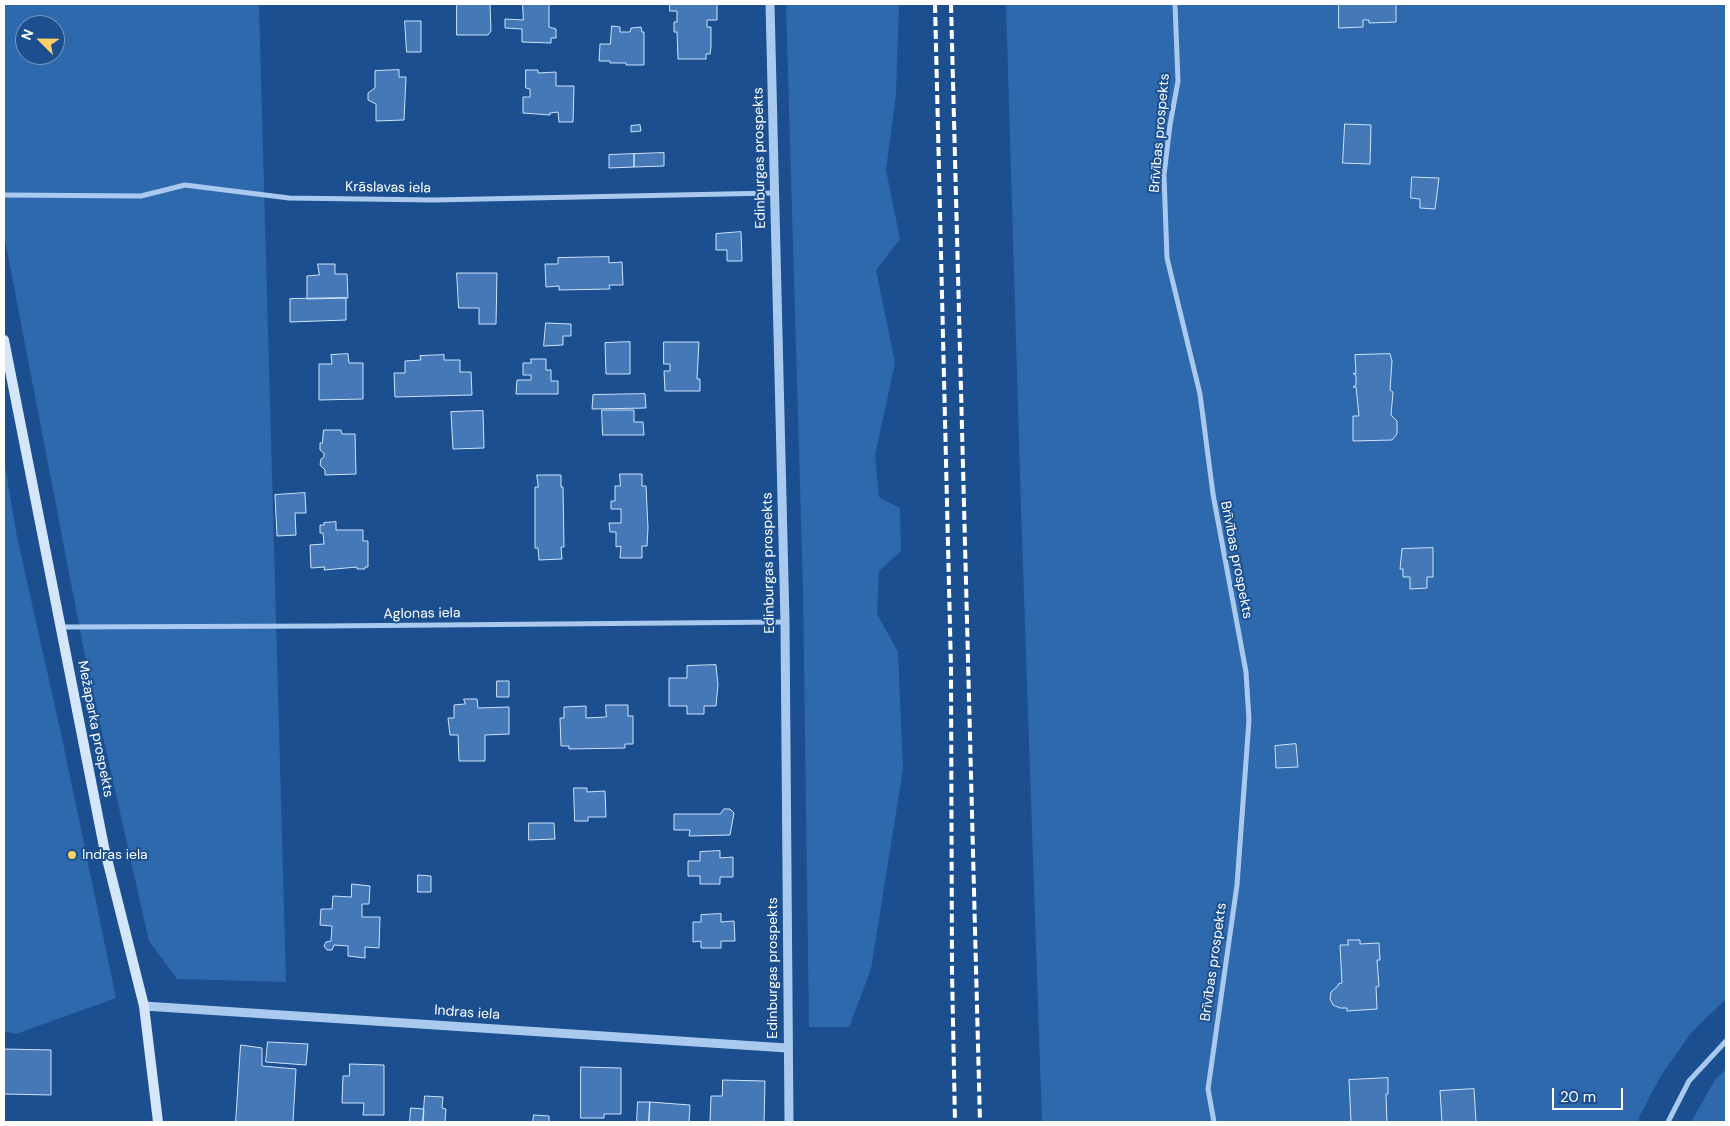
<!DOCTYPE html>
<meta charset="utf-8">
<style>
body{margin:0}
#map{position:relative;width:1730px;height:1126px;overflow:hidden;background:#1b4f8f;font-family:"DM Sans",sans-serif}
canvas{display:block}
.frame{position:absolute;inset:0;border:5px solid #fff;pointer-events:none}
.north{position:absolute;left:15px;top:15px;width:50px;height:50px;box-sizing:border-box;background:#1b4f8f;border:1px solid #7695bc;border-radius:50%;rotate:293deg;font-size:14px;font-weight:700;line-height:20px;text-align:center;color:#fff}
.north::after{content:'';display:block;margin:auto;width:18px;height:22px;background:#ffd166;clip-path:polygon(50% 0,100% 100%,50% 72%,0 100%)}
.scale{position:absolute;left:1552px;top:1088px;width:71px;height:22px;box-sizing:border-box;border:2px solid #fff;border-top:0;padding-left:6px;font-size:15px;line-height:18px;white-space:nowrap;color:#fff;-webkit-text-stroke:4px #1b4f8f;paint-order:stroke}
</style>
<div id="map">
<canvas width="1730" height="1126"></canvas>
<div class="frame"></div>
<div class="north">N</div>
<div class="scale">20 m</div>
</div>
<script>
const ctx = document.querySelector('canvas').getContext('2d');
ctx.lineJoin = 'round';
function fillPath(path, color) { ctx.fillStyle = color; ctx.fill(path, 'evenodd'); }
function strokePath(path, color, width, dash) { ctx.strokeStyle = color; ctx.lineWidth = width; ctx.lineCap = dash ? 'butt' : 'round'; ctx.setLineDash(dash || []); ctx.stroke(path); }
function write(font, color, halo, rows, align = 'center') {
  ctx.font = font + ' "DM Sans",sans-serif'; ctx.lineWidth = 4; ctx.setLineDash([]); ctx.textBaseline = 'middle'; ctx.strokeStyle = halo; ctx.fillStyle = color; for (const [text, x, y, turn = 0] of rows) {
    ctx.save(); ctx.translate(x, y); ctx.rotate((+turn || 0) * Math.PI / 180); ctx.textAlign = isNaN(turn) ? turn : align; if (halo) ctx.strokeText(text, 0, 0); ctx.fillText(text, 0, 0); ctx.restore();
  }
}
const green = new Path2D(`
 M 4,4 L 259,4 L 286,982 L 177,979 L 149,941 L 86,661 L 4,235 ZM 25,25 L 55,25 L 55,55 L 25,55 Z
 M 786,4 L 899,4 L 896,95 L 886,170 L 900,239 L 876,270 L 895,363 L 875,455 L 879,497 L 900,508 L 901,551 L 879,571 L 877,614 L 898,652 L 903,769 L 871,969 L 849,1027 L 809,1027 L 803,589 Z
 M 1006,4 L 1726,4 L 1726,999 L 1691,1033 L 1662,1074 L 1640,1115 L 1638,1122 L 1042,1122 L 1021,508 Z
 M 4,460 L 17,537 L 62,738 L 116,998 L 16,1034 L 4,1031 Z
 M 1726,1069 L 1726,1122 L 1691,1122 L 1715,1080 Z`);
const building = new Path2D(`
 M 457,4 L 490,4 L 491,31 L 488,35 L 457,35 Z
 M 523,4 L 549,4 L 549,27 L 556,29 L 556,38 L 551,38 L 551,43 L 522,42 L 522,29 L 505,28 L 505,19 L 523,20 Z
 M 670,4 L 717,4 L 717,20 L 707,20 L 707,27 L 711,27 L 711,47 L 710,54 L 706,54 L 706,59 L 678,59 L 677,32 L 674,32 L 674,22 L 677,22 L 677,11 L 670,11 Z
 M 1339,4 L 1396,4 L 1396,22 L 1369,23 L 1369,20 L 1363,20 L 1363,27 L 1339,28 Z
 M 405,21 L 421,21 L 421,52 L 407,52 Z
 M 612,26 L 620,27 L 620,32 L 630,32 L 631,28 L 641,27 L 642,32 L 644,32 L 644,65 L 626,65 L 626,63 L 610,63 L 610,61 L 599,61 L 600,44 L 610,44 Z
 M 399,70 L 399,77 L 406,77 L 404,120 L 376,121 L 376,104 L 368,100 L 368,93 L 375,88 L 375,71 Z
 M 526,70 L 538,70 L 538,73 L 556,72 L 556,86 L 574,86 L 573,122 L 559,122 L 558,112 L 550,113 L 550,115 L 523,113 L 523,97 L 530,97 L 530,89 L 526,88 Z
 M 1345,124 L 1371,125 L 1370,164 L 1343,163 Z
 M 640,125 L 641,131 L 631,132 L 631,126 Z
 M 664,153 L 664,166 L 634,167 L 634,154 Z
 M 634,154 L 634,167 L 609,168 L 609,155 Z
 M 1412,177 L 1439,178 L 1435,209 L 1420,208 L 1420,199 L 1411,198 Z
 M 741,232 L 742,261 L 727,261 L 727,250 L 716,250 L 716,234 Z
 M 609,257 L 609,263 L 622,262 L 623,285 L 609,285 L 610,289 L 559,290 L 559,286 L 546,287 L 545,264 L 558,264 L 558,258 Z
 M 318,264 L 335,264 L 335,274 L 347,274 L 348,298 L 307,299 L 307,276 L 319,275 Z
 M 457,273 L 497,273 L 496,324 L 479,324 L 479,308 L 459,308 Z
 M 346,298 L 346,320 L 290,322 L 290,299 Z
 M 546,323 L 571,324 L 571,336 L 563,336 L 563,345 L 544,346 Z
 M 630,342 L 630,374 L 606,374 L 605,343 Z
 M 664,342 L 699,342 L 697,379 L 700,379 L 700,391 L 665,391 L 664,371 L 670,371 L 670,364 L 664,364 Z
 M 348,354 L 349,363 L 363,363 L 363,399 L 319,400 L 319,364 L 332,364 L 331,355 Z
 M 1390,354 L 1392,361 L 1390,390 L 1393,392 L 1391,415 L 1397,421 L 1397,434 L 1392,440 L 1353,441 L 1353,416 L 1359,416 L 1356,387 L 1353,387 L 1356,385 L 1356,376 L 1353,373 L 1356,374 L 1355,355 Z
 M 444,355 L 444,360 L 460,360 L 460,372 L 471,372 L 472,395 L 395,397 L 394,373 L 405,373 L 405,361 L 421,360 L 420,356 Z
 M 531,359 L 546,359 L 546,370 L 551,370 L 551,381 L 558,381 L 558,394 L 516,394 L 517,380 L 531,380 L 531,375 L 523,375 L 523,363 L 531,363 Z
 M 645,394 L 646,408 L 592,409 L 593,395 Z
 M 602,410 L 634,410 L 634,422 L 643,422 L 644,435 L 603,435 Z
 M 483,411 L 484,448 L 453,449 L 451,412 Z
 M 324,430 L 341,430 L 342,434 L 355,434 L 356,474 L 325,475 L 325,470 L 320,465 L 321,459 L 324,457 L 324,453 L 320,450 L 320,443 L 322,443 Z
 M 620,474 L 642,474 L 642,486 L 646,486 L 648,528 L 647,546 L 642,546 L 642,558 L 620,558 L 621,546 L 616,547 L 616,532 L 610,532 L 609,523 L 621,523 L 621,509 L 611,509 L 611,501 L 615,501 L 615,486 L 620,486 Z
 M 537,475 L 561,475 L 561,487 L 563,487 L 564,547 L 561,547 L 562,559 L 539,560 L 538,548 L 535,548 L 535,487 L 538,487 Z
 M 305,493 L 306,513 L 295,513 L 296,535 L 277,536 L 275,495 Z
 M 336,522 L 336,530 L 363,530 L 363,541 L 368,541 L 368,567 L 365,567 L 365,569 L 357,569 L 357,567 L 324,570 L 325,567 L 311,568 L 310,545 L 324,544 L 323,533 L 320,533 L 320,525 L 324,525 L 324,523 Z
 M 1433,548 L 1433,577 L 1427,577 L 1427,588 L 1410,589 L 1410,577 L 1403,577 L 1403,569 L 1400,569 L 1402,549 Z
 M 716,665 L 718,685 L 716,706 L 704,706 L 704,714 L 687,714 L 687,706 L 669,706 L 669,678 L 687,678 L 687,666 Z
 M 497,681 L 509,681 L 509,697 L 497,697 Z
 M 464,699 L 477,699 L 478,708 L 509,707 L 509,734 L 485,735 L 485,761 L 459,761 L 458,735 L 450,735 L 448,718 L 454,718 L 454,705 L 465,704 Z
 M 606,705 L 628,705 L 628,716 L 633,716 L 633,744 L 625,744 L 625,748 L 569,749 L 569,746 L 561,746 L 560,718 L 564,718 L 564,707 L 586,706 L 586,718 L 606,717 Z
 M 1296,744 L 1298,767 L 1276,768 L 1275,746 Z
 M 574,788 L 587,788 L 587,792 L 605,791 L 606,817 L 588,817 L 588,821 L 575,821 Z
 M 724,809 L 730,809 L 734,813 L 730,835 L 689,836 L 690,830 L 674,830 L 674,814 L 720,814 Z
 M 529,823 L 554,823 L 555,839 L 529,840 Z
 M 720,851 L 720,858 L 733,857 L 733,877 L 720,877 L 720,884 L 700,884 L 700,876 L 688,876 L 688,861 L 700,861 L 700,852 Z
 M 418,875 L 431,876 L 431,892 L 418,892 Z
 M 352,884 L 370,886 L 369,904 L 362,904 L 362,917 L 380,917 L 379,948 L 365,947 L 365,958 L 348,956 L 348,946 L 334,945 L 332,950 L 327,950 L 324,946 L 326,942 L 331,941 L 332,926 L 320,925 L 321,909 L 332,909 L 333,896 L 351,897 Z
 M 721,914 L 721,922 L 734,921 L 735,941 L 721,941 L 721,948 L 701,948 L 701,941 L 693,942 L 693,922 L 701,922 L 701,915 Z
 M 1348,940 L 1360,940 L 1360,944 L 1379,943 L 1380,960 L 1377,960 L 1379,986 L 1376,987 L 1377,1009 L 1347,1011 L 1347,1008 L 1340,1008 L 1333,1005 L 1330,999 L 1331,992 L 1338,986 L 1338,984 L 1342,983 L 1340,945 L 1348,945 Z
 M 268,1042 L 308,1044 L 306,1065 L 266,1062 Z
 M 241,1045 L 262,1048 L 262,1066 L 296,1069 L 293,1122 L 236,1122 Z
 M 4,1049 L 51,1050 L 51,1095 L 4,1094 Z
 M 350,1064 L 384,1065 L 384,1115 L 363,1115 L 364,1103 L 342,1103 L 343,1076 L 349,1076 Z
 M 581,1067 L 621,1068 L 621,1114 L 604,1114 L 604,1118 L 581,1118 Z
 M 1388,1078 L 1388,1094 L 1386,1094 L 1387,1122 L 1351,1122 L 1349,1080 Z
 M 723,1080 L 765,1081 L 764,1122 L 710,1122 L 711,1096 L 722,1096 Z
 M 1474,1089 L 1476,1122 L 1442,1122 L 1440,1091 Z
 M 425,1096 L 443,1097 L 442,1108 L 446,1109 L 445,1122 L 423,1122 Z
 M 638,1102 L 650,1102 L 649,1122 L 637,1122 Z
 M 650,1102 L 690,1105 L 689,1122 L 649,1122 Z
 M 411,1108 L 424,1109 L 423,1122 L 410,1122 Z
 M 534,1115 L 549,1116 L 549,1122 L 533,1122 Z`);
const minor = new Path2D(`
 M 1175,4 L 1178,81 L 1170,125 L 1164,175 L 1167,258 L 1200,394 L 1213,494 L 1246,672 L 1249,720 L 1237,885 L 1208,1089 L 1214,1122
 M 4,195 L 141,196 L 185,185 L 289,198 L 433,200 L 774,193
 M 61,627 L 324,626 L 785,622
 M 1668,1122 L 1689,1081 L 1726,1041`);
const tertiary = new Path2D(`
 M 770,4 L 785,622 L 789,1122
 M 144,1006 L 787,1048`);
const secondary = new Path2D(`
 M 4,340 L 104,847 L 144,1006 L 158,1122`);
const rail = new Path2D(`
 M 935,4 L 951,669 L 952,972 L 955,1122
 M 951,4 L 980,1122`);
const markers = [
 [72,855,5,"#ffd166"]
];
const streetNames = [
 ["Brīvības prospekts",1160,133,-85],
 ["Edinburgas prospekts",760,158,-91],
 ["Krāslavas iela",388,188,1],
 ["Brīvības prospekts",1236,560,79],
 ["Edinburgas prospekts",769,563,-91],
 ["Aglonas iela",422,614,-1],
 ["Mežaparka prospekts",95,729,79],
 ["Brīvības prospekts",1214,962,-82],
 ["Edinburgas prospekts",773,968,-90],
 ["Indras iela",467,1013,4]
];
const poiNames = [
 ["Indras iela",82,855]
];
fillPath(green, '#2e69ad');
fillPath(building, '#4478b7');
strokePath(building, '#cfe3fa', 1);
strokePath(minor, '#a9c9ee', 5);
strokePath(tertiary, '#a9c9ee', 9);
strokePath(secondary, '#d6e6fa', 10);
strokePath(rail, '#fff', 4, [9, 4]);
for (const [x, y, r, color] of markers) { const dot = new Path2D(); dot.arc(x, y, r, 0, 2 * Math.PI); ctx.fillStyle = color; ctx.fill(dot); strokePath(dot, '#1b4f8f', 2); }
write('14px', '#fff', '#1b4f8f', streetNames);
write('14px', '#fff', '#1b4f8f', poiNames, 'left');
</script>
